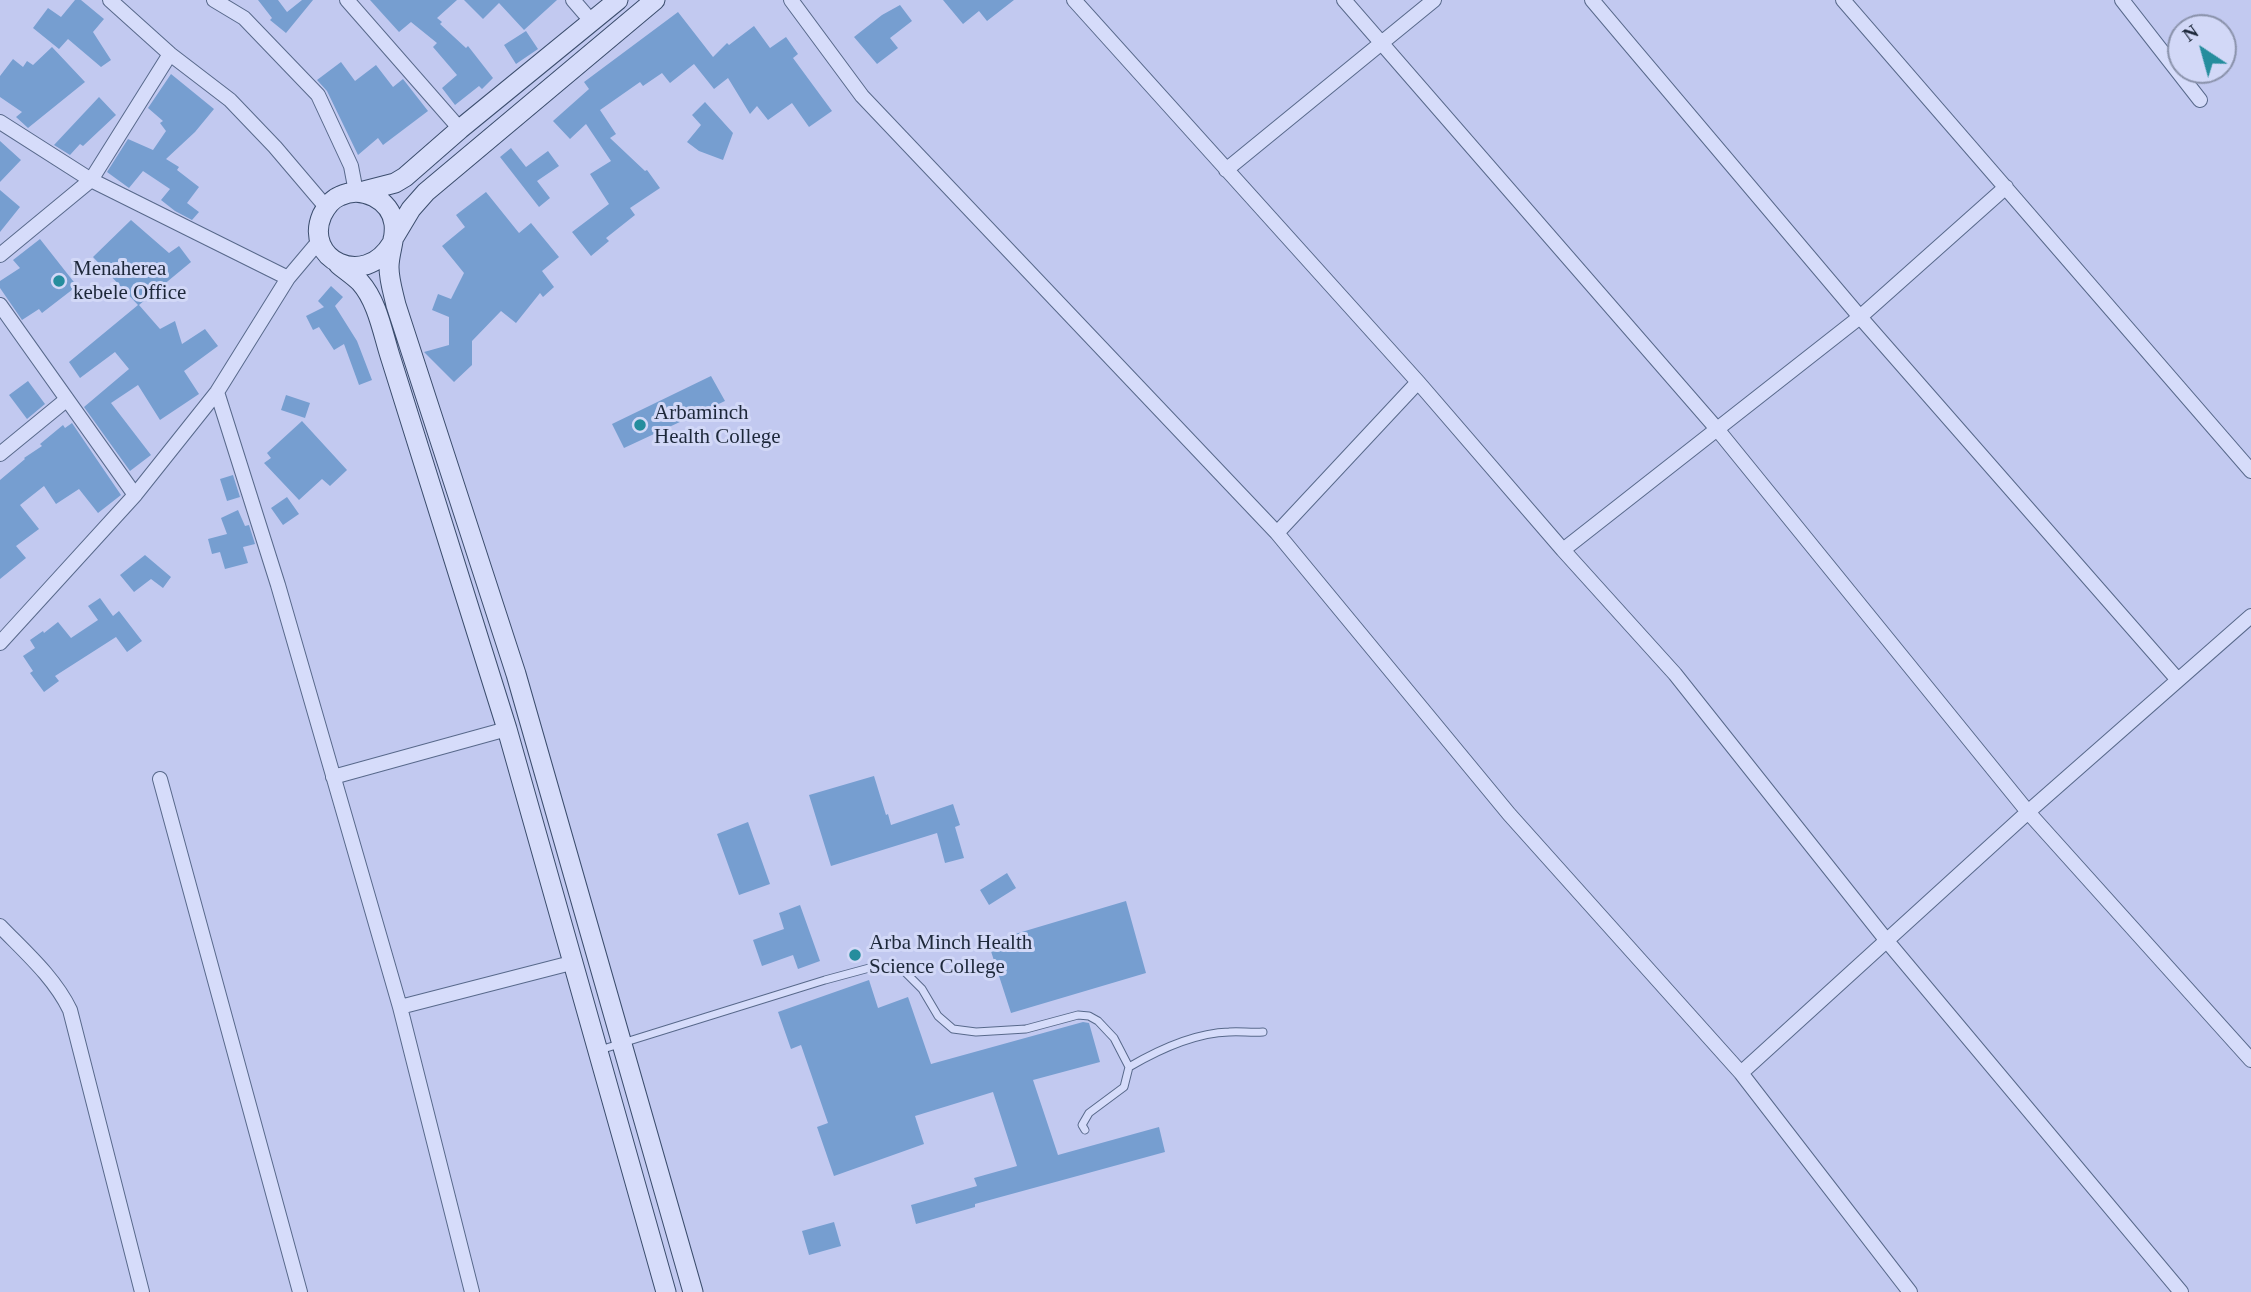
<!DOCTYPE html>
<style>
body{margin:0}
#map{position:relative;width:2251px;height:1292px;overflow:hidden;background:#c2c9f0;font-family:Georgia,serif}
canvas{display:block}
.north{position:absolute;left:2167px;top:14px;width:70px;height:70px;box-sizing:border-box;background:#d2d8f7;border:2px solid #8a92ab;border-radius:50%;rotate:324deg;font-size:19px;font-weight:700;line-height:28px;text-align:center;color:#1d283a}
.north::after{content:'';display:block;margin:auto;width:24px;height:32px;background:#258d9d;clip-path:polygon(50% 0,100% 100%,50% 72%,0 100%)}
</style>
<div id="map">
<canvas width="2251" height="1292"></canvas>
<div class="north">N</div>
</div>
<script>
const ctx = document.querySelector('canvas').getContext('2d');
ctx.lineJoin = 'round';
function fillPath(path, color) { ctx.fillStyle = color; ctx.fill(path, 'evenodd'); }
function strokePath(path, color, width, dash) { ctx.strokeStyle = color; ctx.lineWidth = width; ctx.lineCap = dash ? 'butt' : 'round'; ctx.setLineDash(dash || []); ctx.stroke(path); }
function write(font, color, halo, rows, align = 'center') {
  ctx.font = font + ' Georgia,serif'; ctx.lineWidth = 6; ctx.setLineDash([]); ctx.textBaseline = 'middle'; ctx.strokeStyle = halo; ctx.fillStyle = color; for (const [text, x, y, turn = 0] of rows) {
    ctx.save(); ctx.translate(x, y); ctx.rotate((+turn || 0) * Math.PI / 180); ctx.textAlign = isNaN(turn) ? turn : align; if (halo) ctx.strokeText(text, 0, 0); ctx.fillText(text, 0, 0); ctx.restore();
  }
}
const building = new Path2D(`
 M 75,0 L 81,0 L 104,19 L 93,32 L 111,60 L 101,67 L 68,39 L 59,49 L 33,28 L 48,8 L 61,17 Z
 M 258,0 L 278,0 L 287,12 L 302,0 L 313,0 L 286,33 L 270,20 L 272,18 Z
 M 370,0 L 457,0 L 437,18 L 442,22 L 440,24 L 466,48 L 468,46 L 493,78 L 482,89 L 479,86 L 455,105 L 442,88 L 457,75 L 433,47 L 437,43 L 411,22 L 399,32 Z
 M 464,0 L 557,0 L 524,30 L 499,3 L 483,19 Z
 M 943,0 L 1014,0 L 987,21 L 979,11 L 963,24 Z
 M 900,5 L 912,21 L 890,38 L 898,48 L 877,64 L 854,37 L 882,15 Z
 M 678,12 L 713,57 L 727,43 L 729,45 L 754,26 L 770,48 L 786,37 L 798,54 L 793,58 L 832,111 L 809,127 L 792,103 L 768,120 L 757,106 L 750,114 L 728,78 L 714,89 L 694,64 L 670,83 L 662,73 L 643,86 L 640,82 L 600,110 L 616,134 L 610,138 L 645,171 L 647,170 L 660,188 L 630,208 L 635,215 L 606,238 L 609,241 L 591,256 L 572,232 L 609,204 L 590,174 L 611,161 L 586,124 L 570,139 L 553,121 L 589,89 L 584,82 Z
 M 526,31 L 538,49 L 516,64 L 504,45 Z
 M 52,47 L 85,82 L 28,128 L 16,117 L 22,112 L 0,97 L 0,76 L 13,59 L 23,67 L 27,61 L 33,65 Z
 M 341,62 L 355,81 L 376,65 L 393,87 L 403,79 L 428,111 L 383,145 L 378,138 L 358,155 L 327,91 L 317,80 Z
 M 171,74 L 214,109 L 195,132 L 166,159 L 179,167 L 177,170 L 199,187 L 187,203 L 199,212 L 192,220 L 175,211 L 161,200 L 170,189 L 143,171 L 129,188 L 107,172 L 128,139 L 153,150 L 166,131 L 160,123 L 163,121 L 148,108 Z
 M 99,97 L 116,115 L 83,146 L 80,144 L 70,155 L 54,145 Z
 M 705,102 L 733,133 L 723,160 L 699,151 L 687,142 L 701,125 L 692,115 Z
 M 0,141 L 21,160 L 0,182 Z
 M 511,148 L 526,167 L 548,151 L 559,166 L 537,181 L 550,198 L 539,207 L 500,157 Z
 M 0,190 L 20,207 L 0,232 Z
 M 486,192 L 519,233 L 531,223 L 559,257 L 542,271 L 554,287 L 543,297 L 540,293 L 516,323 L 501,311 L 472,341 L 472,365 L 454,382 L 424,352 L 449,345 L 449,317 L 432,310 L 438,294 L 451,299 L 464,273 L 442,246 L 465,227 L 456,215 Z
 M 131,220 L 169,253 L 179,246 L 191,262 L 139,305 L 160,329 L 175,321 L 182,344 L 205,329 L 218,346 L 184,371 L 199,394 L 160,420 L 138,385 L 111,403 L 151,455 L 130,471 L 84,407 L 129,369 L 115,352 L 80,378 L 69,362 L 138,305 L 93,257 Z
 M 40,239 L 77,286 L 42,313 L 39,309 L 22,320 L 0,288 L 0,281 L 20,268 L 13,260 Z
 M 331,286 L 343,297 L 335,306 L 357,341 L 372,380 L 359,385 L 344,344 L 334,350 L 319,327 L 313,330 L 306,316 L 324,307 L 318,301 Z
 M 711,376 L 725,401 L 624,448 L 612,424 Z
 M 28,381 L 45,404 L 27,419 L 9,395 Z
 M 286,395 L 310,403 L 305,418 L 281,410 Z
 M 302,421 L 347,470 L 330,486 L 322,479 L 299,500 L 264,463 L 271,458 L 267,453 Z
 M 72,423 L 121,495 L 98,513 L 79,489 L 56,504 L 44,486 L 20,505 L 39,529 L 16,546 L 26,558 L 0,579 L 0,480 L 25,459 L 24,458 L 42,446 L 40,444 L 63,425 L 65,428 Z
 M 233,475 L 240,497 L 227,501 L 220,479 Z
 M 287,497 L 299,514 L 283,525 L 271,508 Z
 M 238,510 L 245,526 L 249,525 L 255,544 L 243,547 L 248,563 L 225,569 L 220,552 L 212,554 L 208,539 L 227,534 L 221,518 Z
 M 145,555 L 171,577 L 163,588 L 151,579 L 134,592 L 120,575 Z
 M 100,598 L 113,616 L 119,611 L 142,641 L 127,652 L 116,637 L 55,676 L 59,681 L 44,692 L 30,673 L 33,671 L 23,656 L 35,648 L 30,640 L 43,631 L 44,633 L 58,622 L 71,638 L 98,620 L 88,606 Z
 M 874,776 L 886,815 L 888,814 L 891,825 L 953,804 L 960,825 L 955,827 L 964,858 L 945,863 L 937,833 L 831,866 L 809,795 Z
 M 748,822 L 770,884 L 739,895 L 717,834 Z
 M 1007,873 L 1016,888 L 989,905 L 980,890 Z
 M 1126,901 L 1146,973 L 1011,1013 L 988,942 Z
 M 800,905 L 820,961 L 798,969 L 793,955 L 762,966 L 753,940 L 784,929 L 779,913 Z
 M 869,980 L 878,1008 L 908,997 L 931,1064 L 1083,1022 L 1089,1023 L 1100,1062 L 1033,1080 L 1058,1155 L 1159,1127 L 1165,1152 L 975,1204 L 975,1207 L 916,1224 L 911,1205 L 977,1186 L 974,1178 L 1017,1166 L 993,1092 L 915,1116 L 924,1144 L 834,1176 L 817,1127 L 828,1123 L 801,1045 L 791,1049 L 778,1012 Z
 M 834,1222 L 841,1246 L 809,1255 L 802,1231 Z`);
const lane = new Path2D(`
 M 600,1050 L 825,980 L 873,967 L 890,967 L 905,972 L 922,989 L 938,1016 L 953,1029 L 976,1032 L 1026,1029 L 1078,1015 L 1089,1016 L 1098,1021 L 1114,1038 L 1129,1067 L 1124,1087 L 1089,1113 L 1082,1125 L 1085,1130
 M 1129,1067 C 1158,1050 1194,1033 1229,1032 C 1240,1031 1251,1033 1263,1032`);
const street = new Path2D(`
 M 110,0 L 170,54 L 230,100 L 275,147 L 326,207
 M 214,0 L 244,18 L 318,95 L 351,166 L 356,192
 M 347,0 L 460,129
 M 573,0 L 592,22
 M 791,0 L 862,96 L 1277,533 L 1509,814 L 1741,1073 L 1910,1292
 M 1074,0 L 1418,382 L 1563,550 L 1675,674 L 1887,941 L 2181,1292
 M 1344,0 L 1717,429 L 2028,812 L 2251,1060
 M 1592,0 L 1860,317 L 2178,680
 M 1843,0 L 2251,471
 M 2122,0 L 2200,100
 M 0,122 L 91,180 L 288,278
 M 1226,170 L 1434,0
 M 0,255 L 91,180 L 170,54
 M 0,305 L 135,495
 M 217,392 L 278,585 L 400,1007 L 472,1292
 M 0,454 L 66,400
 M 1277,533 L 1418,382
 M 1563,550 L 1860,317 L 2006,187
 M 0,643 L 135,495 L 217,392 L 288,278 L 320,240
 M 333,777 L 507,729
 M 160,779 L 300,1292
 M 0,926 C 25,952 54,977 70,1010 L 142,1292
 M 400,1007 L 575,962
 M 1741,1073 L 2028,812 L 2251,616`);
const secondary = new Path2D(`
 M 360,192 L 395,183 L 405,177 L 460,129 L 618,0
 M 393,239 L 411,209 L 426,192 L 655,0
 M 392,243 C 364,290 303,259 322,215 C 326,207 332,199 340,196 C 362,185 391,200 394,224 C 396,238 389,253 389,267 C 389,280 393,292 396,305 L 516,674 L 693,1292
 M 338,264 C 345,270 354,276 360,282 C 378,302 383,335 391,359 L 507,729 L 666,1292`);
const markers = [
 [59,281,7,"#258d9d"],
 [640,425,7,"#258d9d"],
 [855,955,7,"#258d9d"]
];
const poiNames = [
 ["Menaherea",73,269],
 ["kebele Office",73,293],
 ["Arbaminch",654,413],
 ["Health College",654,437],
 ["Arba Minch Health",869,943],
 ["Science College",869,967]
];
fillPath(building, '#769ed0');
strokePath(lane, '#58698b', 9);
strokePath(street, '#58698b', 16);
strokePath(secondary, '#3b4d6d', 21);
strokePath(lane, '#d6dcfa', 7);
strokePath(street, '#d6dcfa', 14);
strokePath(secondary, '#d6dcfa', 19);
for (const [x, y, r, color] of markers) { const dot = new Path2D(); dot.arc(x, y, r, 0, 2 * Math.PI); ctx.fillStyle = color; ctx.fill(dot); strokePath(dot, '#d2d8f7', 2.5); }
write('21px', '#1d283a', '#d2d8f7', poiNames, 'left');
</script>
